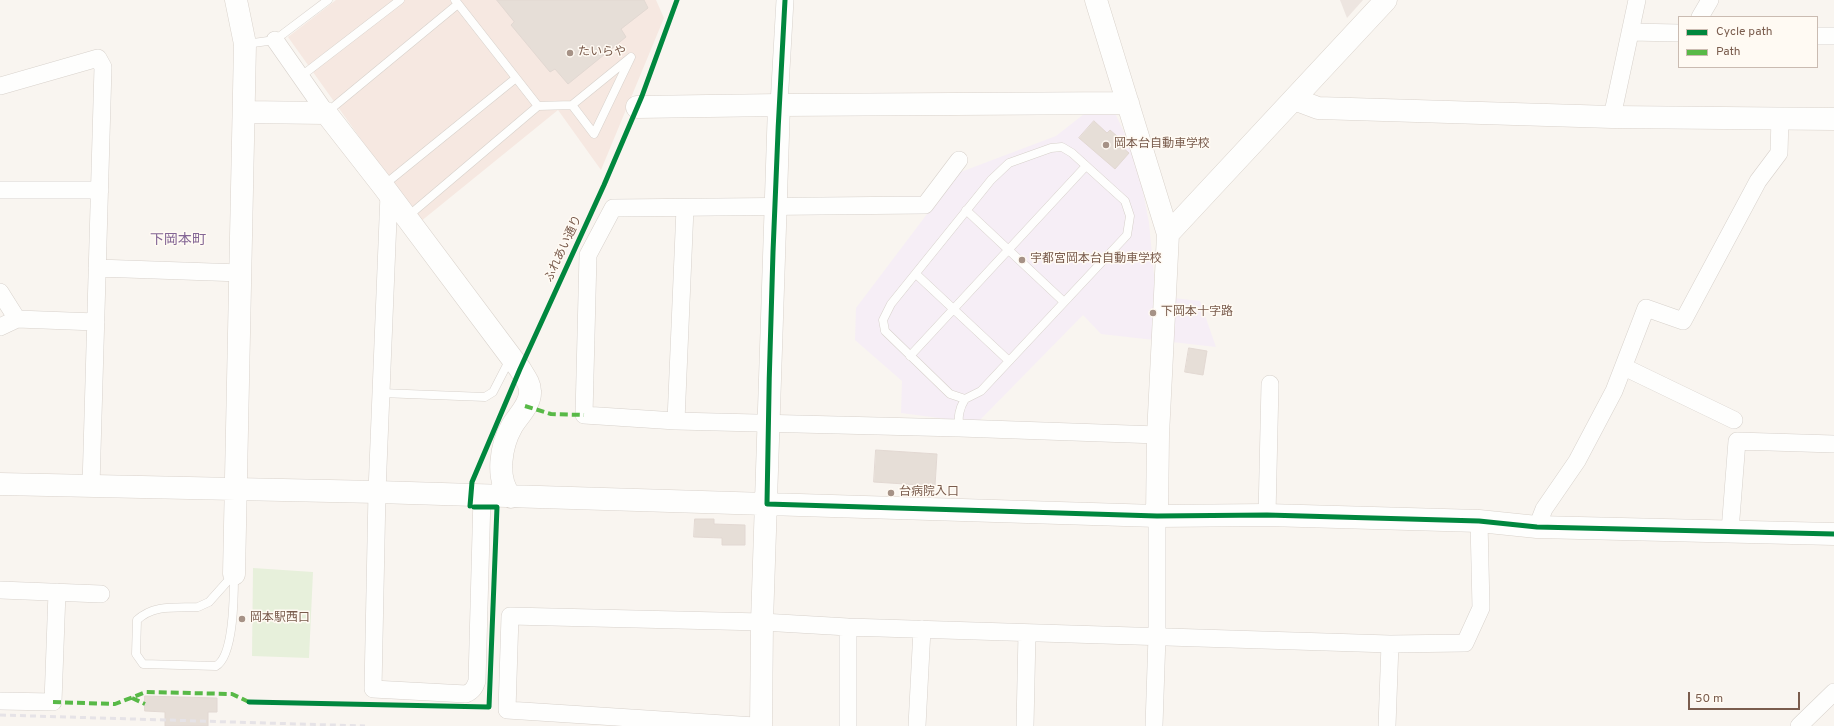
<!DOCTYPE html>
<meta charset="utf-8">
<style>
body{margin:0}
#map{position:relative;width:1834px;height:726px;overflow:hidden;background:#f9f5f0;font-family:Overpass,sans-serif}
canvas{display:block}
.legend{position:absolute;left:1678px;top:16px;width:140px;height:52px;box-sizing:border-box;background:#fffaf3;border:1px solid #cabbb1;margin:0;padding:5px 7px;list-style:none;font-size:12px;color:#7a5c4d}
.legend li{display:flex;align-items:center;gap:8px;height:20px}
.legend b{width:20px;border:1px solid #cabbb1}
.scale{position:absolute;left:1688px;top:692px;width:112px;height:18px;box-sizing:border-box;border:2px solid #7a5c4d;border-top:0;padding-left:5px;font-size:12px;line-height:14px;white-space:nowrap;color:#7a5c4d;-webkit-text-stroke:3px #fffaf3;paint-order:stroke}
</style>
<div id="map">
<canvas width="1834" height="726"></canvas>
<ul class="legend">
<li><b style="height:5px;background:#00873e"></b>Cycle path</li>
<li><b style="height:5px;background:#58b947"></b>Path</li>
</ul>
<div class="scale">50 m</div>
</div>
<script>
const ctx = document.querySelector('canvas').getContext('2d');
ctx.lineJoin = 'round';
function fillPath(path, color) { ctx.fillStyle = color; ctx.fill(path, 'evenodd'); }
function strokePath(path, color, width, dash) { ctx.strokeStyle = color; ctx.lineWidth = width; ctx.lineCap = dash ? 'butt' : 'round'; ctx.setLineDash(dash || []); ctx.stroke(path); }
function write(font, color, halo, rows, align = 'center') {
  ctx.font = font + ' Overpass,"Noto Sans JP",sans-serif'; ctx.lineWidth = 3; ctx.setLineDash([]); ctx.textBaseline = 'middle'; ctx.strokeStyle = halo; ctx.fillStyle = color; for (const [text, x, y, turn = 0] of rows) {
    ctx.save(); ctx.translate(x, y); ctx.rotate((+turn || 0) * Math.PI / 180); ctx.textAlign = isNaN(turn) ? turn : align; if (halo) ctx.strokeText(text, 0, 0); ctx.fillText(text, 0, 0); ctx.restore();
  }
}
const commercial = new Path2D(`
 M 336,0 L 656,0 L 664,18 L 601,170 L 558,110 L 420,222 L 288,37 Z`);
const industrial = new Path2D(`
 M 1340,0 L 1363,0 L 1347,18 Z`);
const education = new Path2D(`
 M 1115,113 L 1137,160 L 1149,223 L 1156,296 L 1200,301 L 1216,347 L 1101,334 L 1083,315 L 977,423 L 901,413 L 902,381 L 855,340 L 856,308 L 958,173 L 1056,136 L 1084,114 Z`);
const green = new Path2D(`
 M 253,568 L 313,572 L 309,658 L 252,656 Z`);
const building = new Path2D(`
 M 497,0 L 644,0 L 648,8 L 621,29 L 626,37 L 568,84 L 555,69 L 550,72 L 511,25 L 514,22 Z
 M 1094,121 L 1107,133 L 1110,130 L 1125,143 L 1122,147 L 1129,153 L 1115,169 L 1079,138 Z
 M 1189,348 L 1207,351 L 1203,375 L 1185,372 Z
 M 876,450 L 937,454 L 935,486 L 874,482 Z
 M 695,519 L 714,519 L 714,524 L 745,525 L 745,545 L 722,545 L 722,538 L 694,537 Z
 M 145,696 L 217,698 L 217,712 L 208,712 L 208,726 L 165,726 L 165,712 L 145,711 Z`);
const lane = new Path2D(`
 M 455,0 L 538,106 L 572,105 L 631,57 L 594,134 L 572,105
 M 246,44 L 275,40 L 328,0
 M 300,77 L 400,0
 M 326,113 L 458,4
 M 1062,147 L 1072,153 L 1125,201 L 1130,216 L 1127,235 L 981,391 L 965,399 L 950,394 L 885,331 L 883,320 L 891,304 L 991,180 L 1009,163 L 1051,148 Z
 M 384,185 L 516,78
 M 966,210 L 1064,302
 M 407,217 L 538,106
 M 916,274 L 1009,361
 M 910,356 L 1086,166
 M 381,393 L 485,397 L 493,392 L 510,359
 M 959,428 C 958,416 959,409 965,399
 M 234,574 C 234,594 234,656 216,666 L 143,664 L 136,654 L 137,620 C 154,604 176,608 198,607 L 209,602 Z`);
const street = new Path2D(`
 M 1700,17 L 1710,0
 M 1630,32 L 1679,33
 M 1817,36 L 1834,36
 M 275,40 L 326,113
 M 0,86 L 98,58 L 103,67 L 91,486
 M 779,105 L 785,0
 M 1612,117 L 1637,0
 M 959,160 L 925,205 L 613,208 L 588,255 L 584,415 L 676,421 L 959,428 L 1158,435
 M 0,190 L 100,190
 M 389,194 L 377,492 L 373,689 L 466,694 C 473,691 475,687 477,681 L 482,496
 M 97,268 L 241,273
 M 0,292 L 17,319
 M 0,327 L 17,319 L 96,322
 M 1624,367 L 1734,420
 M 676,421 L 685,208
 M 1267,515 L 1270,384
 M 1537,527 L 1544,509 L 1577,461 L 1614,391 L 1646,308 L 1683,321 L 1758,181 L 1779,153 L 1780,118
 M 1730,531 L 1737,441 L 1834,444
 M 0,590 L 101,594
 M 0,701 L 53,702 L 57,592
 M 755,726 L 507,710 L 510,616 L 762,622 L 848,627 L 1390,644 L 1465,643 L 1481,608 L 1479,521
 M 848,726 L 848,627
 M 917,726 L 922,629
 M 1025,726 L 1027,633
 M 1154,726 L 1157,636 L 1157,516
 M 1387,726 L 1390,644
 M 1799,726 L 1834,692`);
const secondary = new Path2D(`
 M 1096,0 L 1168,234
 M 1294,99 L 1318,108 L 1612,117 L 1834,119
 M 637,107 L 779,105 L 1128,103
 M 244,112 L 326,113 L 383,186 L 520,369 C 524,376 530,383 530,391 C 531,404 518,416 512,426 C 501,445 495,479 511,497
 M 0,484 L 377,492 L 1157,516 L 1267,515 L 1479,521 L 1537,527 L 1834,534
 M 1157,516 L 1158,435 L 1168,234 L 1386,0
 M 234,574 L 245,44 L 236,0
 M 761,726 L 762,622 L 779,105`);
const rail = new Path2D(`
 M 0,715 L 365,726`);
const quiet = new Path2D(`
 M 525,406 L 551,414 L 584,415
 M 132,698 L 145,704
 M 53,702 L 115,704 L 146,692 L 232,694 L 249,702`);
const cycleway = new Path2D(`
 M 785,0 C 775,168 769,336 767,504 L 1157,516 L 1267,515 L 1479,521 L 1537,527 L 1834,534
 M 470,506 L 472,482 L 520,369 L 604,185 L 642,96 L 677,0
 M 249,702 L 489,707 L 497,507 L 474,507`);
const markers = [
 [570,53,4,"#a69286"],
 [1106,145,4,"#a69286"],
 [1022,260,4,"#a69286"],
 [1153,313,4,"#a69286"],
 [891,493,4,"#a69286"],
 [242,619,4,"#a69286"]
];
const poiNames = [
 ["たいらや",578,53],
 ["岡本台自動車学校",1114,145],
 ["宇都宮岡本台自動車学校",1030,260],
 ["下岡本十字路",1161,313],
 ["台病院入口",899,493],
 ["岡本駅西口",250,619]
];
const streetNames = [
 ["ふれあい通り",564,249,-65]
];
const quarterNames = [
 ["下岡本町",178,241]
];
fillPath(commercial, '#f6e8e1');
fillPath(industrial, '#ede5e0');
fillPath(education, '#f6eef6');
fillPath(green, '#e7f0db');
fillPath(building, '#e6ded7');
strokePath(building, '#e2d8d2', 1);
strokePath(lane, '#d7d1cb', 9);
strokePath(street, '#d7d1cb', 18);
strokePath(secondary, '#d9d2cb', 23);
strokePath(lane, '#fefefd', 8);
strokePath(street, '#fefefd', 17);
strokePath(secondary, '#fefefd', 22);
strokePath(rail, '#e6e3e7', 3, [6, 4]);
strokePath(quiet, '#58b947', 4, [8, 4]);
strokePath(cycleway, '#00873e', 5);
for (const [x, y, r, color] of markers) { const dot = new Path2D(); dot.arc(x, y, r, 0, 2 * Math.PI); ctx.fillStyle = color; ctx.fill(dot); strokePath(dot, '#fffaf3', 1.5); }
write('12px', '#7a5c4d', '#fffaf3', poiNames, 'left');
write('12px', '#7a5c4d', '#fffaf3', streetNames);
write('14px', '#846695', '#fffaf3', quarterNames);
</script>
